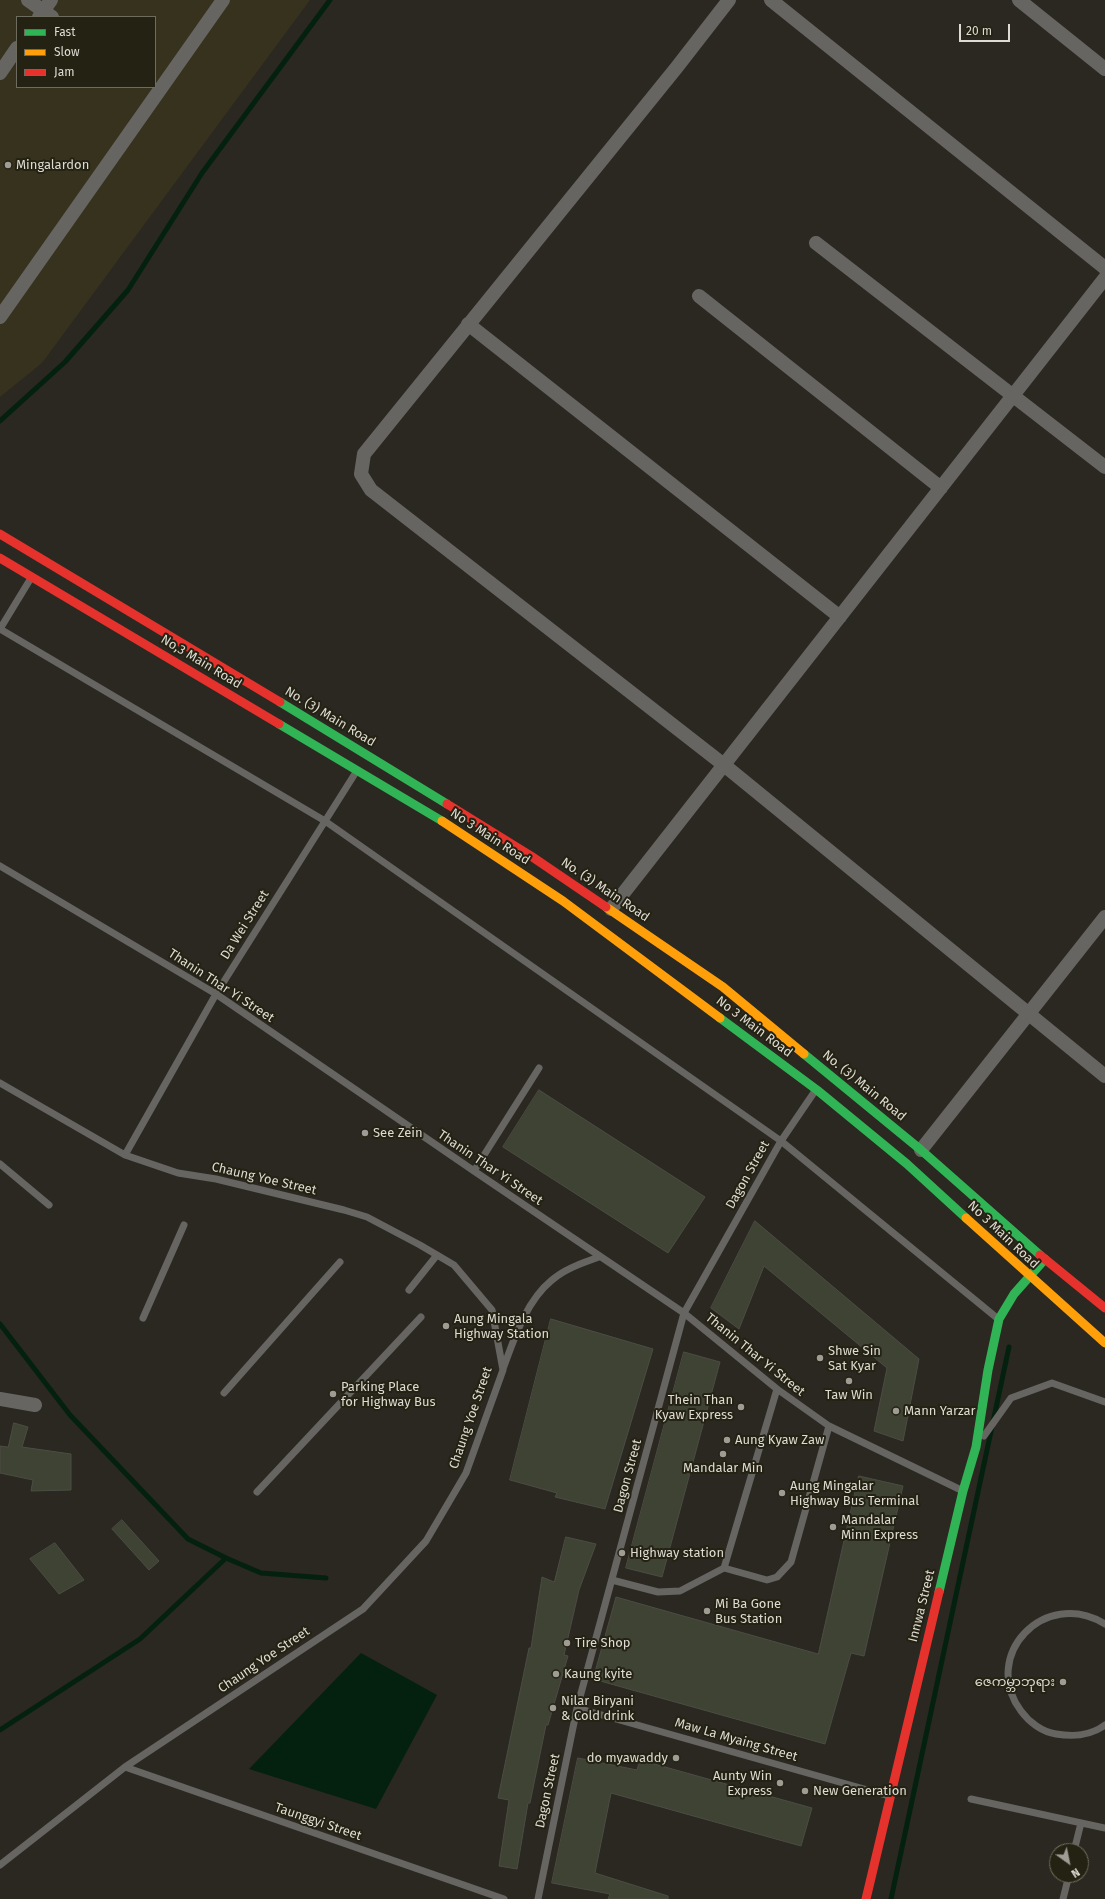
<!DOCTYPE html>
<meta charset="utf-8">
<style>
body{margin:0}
#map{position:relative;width:1105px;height:1899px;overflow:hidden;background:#2a2820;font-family:"Fira Sans",sans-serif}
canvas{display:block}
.legend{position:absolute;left:16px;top:16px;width:140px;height:72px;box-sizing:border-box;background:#242213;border:1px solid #6e6c5f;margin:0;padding:5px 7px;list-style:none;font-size:12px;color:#dddbd2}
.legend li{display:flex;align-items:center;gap:8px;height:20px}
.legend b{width:20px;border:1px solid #6e6c5f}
.north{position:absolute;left:1049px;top:1843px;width:40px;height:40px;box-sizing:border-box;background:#242213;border:1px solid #6e6c5f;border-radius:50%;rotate:147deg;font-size:11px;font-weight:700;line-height:16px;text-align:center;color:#dddbd2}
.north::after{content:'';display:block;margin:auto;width:14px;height:18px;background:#9e9c94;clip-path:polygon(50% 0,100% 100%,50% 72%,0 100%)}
.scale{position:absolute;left:959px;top:24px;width:51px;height:18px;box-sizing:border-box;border:2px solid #dddbd2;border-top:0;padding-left:5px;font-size:12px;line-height:14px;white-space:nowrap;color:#dddbd2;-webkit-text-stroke:3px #242213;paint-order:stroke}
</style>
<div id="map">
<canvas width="1105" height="1899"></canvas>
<ul class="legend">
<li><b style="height:5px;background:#30b455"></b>Fast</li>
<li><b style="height:5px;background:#ff9f0a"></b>Slow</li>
<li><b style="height:5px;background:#e5322d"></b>Jam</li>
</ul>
<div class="north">N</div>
<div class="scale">20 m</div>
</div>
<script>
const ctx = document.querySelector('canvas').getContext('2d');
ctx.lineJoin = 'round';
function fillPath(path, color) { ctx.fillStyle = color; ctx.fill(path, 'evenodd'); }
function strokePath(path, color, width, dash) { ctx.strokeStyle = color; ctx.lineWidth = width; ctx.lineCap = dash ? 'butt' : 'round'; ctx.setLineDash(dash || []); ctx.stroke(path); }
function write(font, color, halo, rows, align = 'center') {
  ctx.font = font + ' "Fira Sans","Noto Sans Myanmar",sans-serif'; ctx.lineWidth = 4; ctx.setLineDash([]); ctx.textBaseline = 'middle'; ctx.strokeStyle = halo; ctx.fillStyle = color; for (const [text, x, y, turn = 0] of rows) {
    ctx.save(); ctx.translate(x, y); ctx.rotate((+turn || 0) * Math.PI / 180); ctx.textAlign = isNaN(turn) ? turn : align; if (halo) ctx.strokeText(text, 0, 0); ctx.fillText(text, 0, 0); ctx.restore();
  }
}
const built = new Path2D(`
 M 0,0 L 310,0 L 42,363 L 0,397 ZM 17,17 L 155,17 L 155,87 L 17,87 Z`);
const water = new Path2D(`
 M 361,1653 L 437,1695 L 376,1809 L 249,1769 Z`);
const stream = new Path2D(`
 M 0,421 L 65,362 L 128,290 L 202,173 L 330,0
 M 0,1324 L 70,1415 L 188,1539 L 226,1558 L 261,1573 L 326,1578
 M 0,1730 L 140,1639 L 226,1558
 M 891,1899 L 1009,1347`);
const building = new Path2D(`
 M 539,1090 L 705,1197 L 668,1253 L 503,1147 Z
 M 755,1221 L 919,1359 L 903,1441 L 874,1431 L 887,1368 L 764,1266 L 739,1329 L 711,1308 Z
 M 551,1319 L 653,1349 L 605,1509 L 555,1497 L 557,1493 L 510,1480 Z
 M 684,1352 L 720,1362 L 662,1577 L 626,1568 Z
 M 14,1423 L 28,1427 L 22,1447 L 71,1454 L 71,1490 L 31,1491 L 33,1480 L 0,1473 L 0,1446 L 8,1447 Z
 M 859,1476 L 903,1486 L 864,1656 L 851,1653 L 825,1744 L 593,1679 L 616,1597 L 818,1654 Z
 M 122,1520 L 159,1561 L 149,1570 L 112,1529 Z
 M 566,1537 L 596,1544 L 579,1590 L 564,1655 L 568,1656 L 548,1725 L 546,1725 L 530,1803 L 528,1803 L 517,1869 L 499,1866 L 509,1800 L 498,1798 L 529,1648 L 531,1648 L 542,1577 L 554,1582 Z
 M 55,1543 L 84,1580 L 59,1594 L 30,1559 Z
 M 578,1758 L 637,1770 L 640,1760 L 812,1808 L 801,1846 L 611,1793 L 595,1873 L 668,1896 L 668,1899 L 608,1899 L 610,1894 L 552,1883 Z`);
const lane = new Path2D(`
 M 0,629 L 325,821 L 781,1141 L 997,1318
 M 0,629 L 31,578
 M 0,866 L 216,994 L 474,1171 L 684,1313 L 777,1389 L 829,1426 L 961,1490
 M 0,1083 L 125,1155 L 178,1173 L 216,1179 L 344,1210 L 367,1217 L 420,1245 L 454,1265 L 492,1310 L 503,1370 L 466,1473 L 426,1541 L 363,1609 L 125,1767 L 0,1865
 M 125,1155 L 216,994 L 356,772
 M 0,1164 L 49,1205
 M 474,1171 L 539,1068
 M 409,1290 L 437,1255
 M 143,1318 L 184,1225
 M 503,1369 C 514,1339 526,1301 552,1280 C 566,1268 583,1263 599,1257
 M 777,1389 L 724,1568 L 767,1580 L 777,1577 L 791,1562 L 829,1426
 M 224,1393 L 340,1262
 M 984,1436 L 1011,1398 L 1052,1383 L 1105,1402
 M 257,1492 L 421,1317
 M 612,1580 L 658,1592 L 680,1591 L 724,1568
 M 1105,1624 C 1044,1587 980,1656 1021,1711 C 1029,1722 1042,1732 1056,1734 C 1074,1737 1090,1736 1105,1725
 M 577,1708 L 889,1796
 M 125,1767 L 504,1899
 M 971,1799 L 1105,1828
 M 1074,1851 L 1081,1823
 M 538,1899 L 577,1708 L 684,1313 L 781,1141 L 815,1091
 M 1063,1899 L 1069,1875`);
const street = new Path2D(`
 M 28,0 L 52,17
 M 729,0 L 677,67 L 364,454 L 361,474 L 371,490 L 724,765 L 1105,1076
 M 771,0 L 1105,268
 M 1019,0 L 1105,69
 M 39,17 L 51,0
 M 0,73 L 17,48
 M 816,243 L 1105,467
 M 699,296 L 941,488
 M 0,317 L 223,0
 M 468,324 L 840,617
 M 611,909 L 1105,278
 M 921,1150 L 1105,917
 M 0,1399 L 35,1405`);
const fast = new Path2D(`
 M 280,702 L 447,804
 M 279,724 L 442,821
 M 720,1018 L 817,1090 L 907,1164 L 966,1218
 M 804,1054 L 921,1150 L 1040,1255
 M 939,1592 L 963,1491 L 976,1447 L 988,1370 L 999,1319 L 1014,1294 L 1045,1259`);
const slow = new Path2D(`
 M 442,821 L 563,901 L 720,1018
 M 606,907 L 723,987 L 804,1054
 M 966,1218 L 1105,1343`);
const jam = new Path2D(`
 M 0,534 L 280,702
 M 0,558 L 279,724
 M 447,804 L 531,856 L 606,907
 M 1040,1255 L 1105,1308
 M 866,1899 L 939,1592`);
const markers = [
 [8,165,4,"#9e9c94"],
 [365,1133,4,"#9e9c94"],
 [446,1326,4,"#9e9c94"],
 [820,1358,4,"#9e9c94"],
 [849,1381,4,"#9e9c94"],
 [333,1394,4,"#9e9c94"],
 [741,1407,4,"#9e9c94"],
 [896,1411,4,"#9e9c94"],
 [727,1440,4,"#9e9c94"],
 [723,1454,4,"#9e9c94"],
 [782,1493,4,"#9e9c94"],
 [833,1527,4,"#9e9c94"],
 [622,1553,4,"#9e9c94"],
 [707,1611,4,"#9e9c94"],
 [567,1643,4,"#9e9c94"],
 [556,1674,4,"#9e9c94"],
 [1063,1682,4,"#9e9c94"],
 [553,1708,4,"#9e9c94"],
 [676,1758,4,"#9e9c94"],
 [780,1783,4,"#9e9c94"],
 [805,1791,4,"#9e9c94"]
];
const poiNames = [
 ["Mingalardon",16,165],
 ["See Zein",373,1133],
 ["Aung Mingala",454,1319],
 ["Highway Station",454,1334],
 ["Shwe Sin",828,1351],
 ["Sat Kyar",828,1366],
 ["Parking Place",341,1387],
 ["for Highway Bus",341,1402],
 ["Taw Win",849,1395,"center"],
 ["Thein Than",733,1400,"right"],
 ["Kyaw Express",733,1415,"right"],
 ["Mann Yarzar",904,1411],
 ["Aung Kyaw Zaw",735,1440],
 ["Mandalar Min",723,1468,"center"],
 ["Aung Mingalar",790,1486],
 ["Highway Bus Terminal",790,1501],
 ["Mandalar",841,1520],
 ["Minn Express",841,1535],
 ["Highway station",630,1553],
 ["Mi Ba Gone",715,1604],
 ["Bus Station",715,1619],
 ["Tire Shop",575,1643],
 ["Kaung kyite",564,1674],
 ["ဇေကမ္ဘာဘုရား",1055,1682,"right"],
 ["Nilar Biryani",561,1701],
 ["& Cold drink",561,1716],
 ["do myawaddy",668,1758,"right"],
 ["Aunty Win",772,1776,"right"],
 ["Express",772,1791,"right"],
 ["New Generation",813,1791]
];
const streetNames = [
 ["No,3 Main Road",201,662,31],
 ["No. (3) Main Road",330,717,31],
 ["No 3 Main Road",490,837,33],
 ["No. (3) Main Road",605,890,34],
 ["Da Wei Street",245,925,-58],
 ["Thanin Thar Yi Street",221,986,33],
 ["No 3 Main Road",754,1027,37],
 ["No. (3) Main Road",864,1086,39],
 ["Thanin Thar Yi Street",490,1168,34],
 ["Dagon Street",748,1175,-61],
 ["Chaung Yoe Street",264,1179,13],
 ["No 3 Main Road",1003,1235,43],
 ["Thanin Thar Yi Street",755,1355,39],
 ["Chaung Yoe Street",471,1418,-71],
 ["Dagon Street",628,1476,-75],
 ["Innwa Street",922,1606,-76],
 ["Chaung Yoe Street",264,1660,-34],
 ["Maw La Myaing Street",736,1740,16],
 ["Dagon Street",548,1791,-78],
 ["Taunggyi Street",318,1822,19]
];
fillPath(built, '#36321d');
fillPath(water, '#042110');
strokePath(stream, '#042110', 5);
fillPath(building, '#3f4334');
strokePath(building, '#4c4c45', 1);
strokePath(lane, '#676562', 7);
strokePath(street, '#676562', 14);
strokePath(fast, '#30b455', 9);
strokePath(slow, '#ff9f0a', 9);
strokePath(jam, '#e5322d', 9);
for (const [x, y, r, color] of markers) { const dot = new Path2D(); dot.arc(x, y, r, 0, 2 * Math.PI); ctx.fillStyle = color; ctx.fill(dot); strokePath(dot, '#242213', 1.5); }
write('13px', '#dddbd2', '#242213', poiNames, 'left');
write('13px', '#dddbd2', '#242213', streetNames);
</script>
